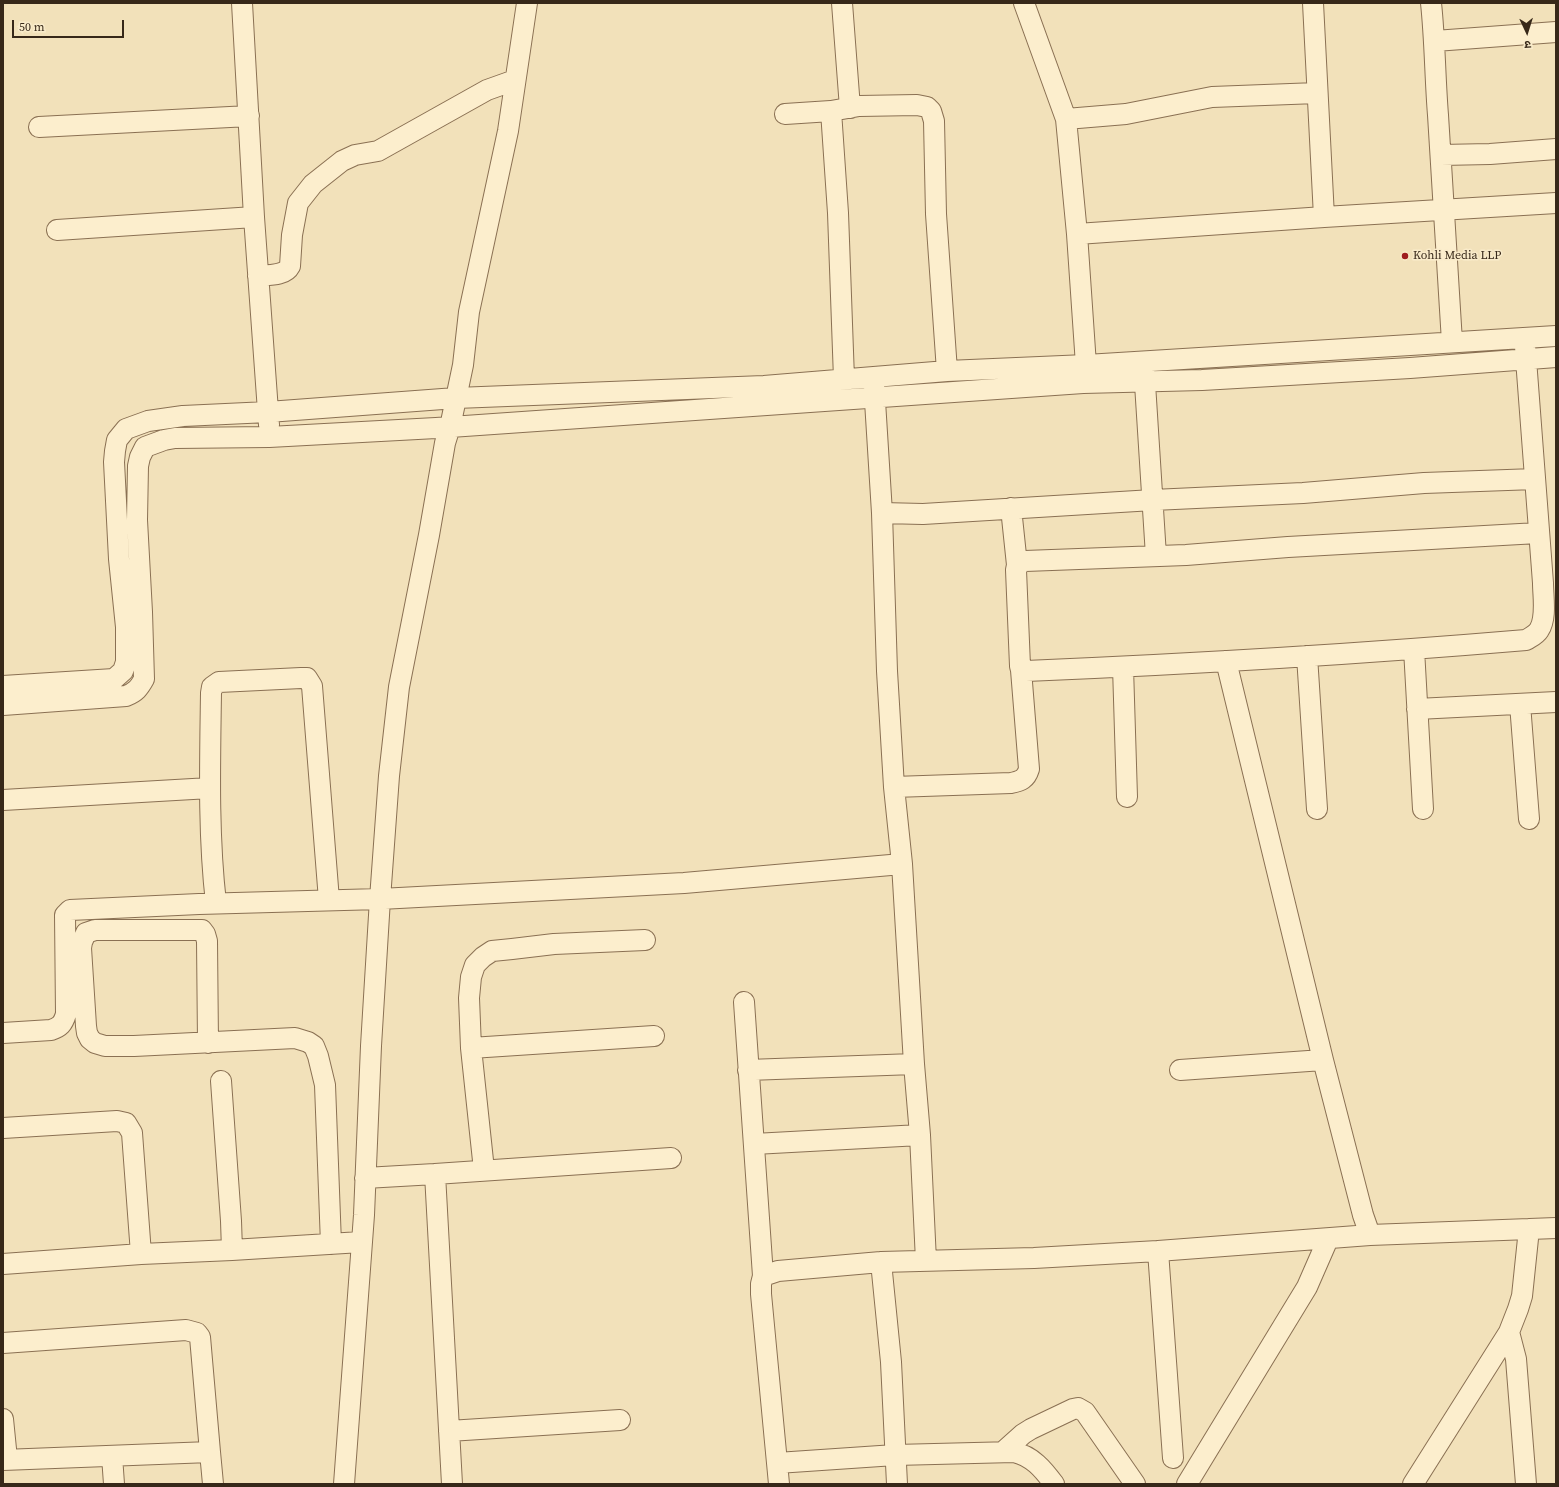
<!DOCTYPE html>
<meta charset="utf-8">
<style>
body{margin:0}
#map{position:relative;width:1559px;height:1487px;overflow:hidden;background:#f2e1ba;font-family:"Source Serif 4","Noto Sans Devanagari",serif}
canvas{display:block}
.frame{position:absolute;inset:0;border:4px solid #372819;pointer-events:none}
.north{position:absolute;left:1507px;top:12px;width:40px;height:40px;-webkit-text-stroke:3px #f9ebca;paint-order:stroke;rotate:176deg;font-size:11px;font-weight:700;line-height:16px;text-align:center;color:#372819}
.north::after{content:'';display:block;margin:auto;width:14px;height:18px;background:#372819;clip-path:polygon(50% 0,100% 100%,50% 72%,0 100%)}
.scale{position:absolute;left:12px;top:20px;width:112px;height:18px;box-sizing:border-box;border:2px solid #372819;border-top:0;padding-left:5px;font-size:12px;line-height:14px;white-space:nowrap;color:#372819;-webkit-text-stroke:3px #f9ebca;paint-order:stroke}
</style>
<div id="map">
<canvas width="1559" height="1487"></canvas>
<div class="frame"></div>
<div class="north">उ</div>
<div class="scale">50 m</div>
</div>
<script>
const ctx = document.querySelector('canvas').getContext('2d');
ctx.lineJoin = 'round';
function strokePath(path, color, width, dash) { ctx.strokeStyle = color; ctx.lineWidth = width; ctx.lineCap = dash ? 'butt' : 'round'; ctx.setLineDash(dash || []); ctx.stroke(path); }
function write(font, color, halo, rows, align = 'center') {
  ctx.font = font + ' "Source Serif 4",serif'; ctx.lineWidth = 3; ctx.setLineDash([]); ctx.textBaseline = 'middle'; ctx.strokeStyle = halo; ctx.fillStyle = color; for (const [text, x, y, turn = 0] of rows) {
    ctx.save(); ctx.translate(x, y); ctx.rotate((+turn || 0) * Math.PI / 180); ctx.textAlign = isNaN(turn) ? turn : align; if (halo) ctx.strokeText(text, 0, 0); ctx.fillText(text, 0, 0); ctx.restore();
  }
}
const minor = new Path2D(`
 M 242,3 L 254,217 L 269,425
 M 842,3 L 850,108
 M 1024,3 L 1066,119 L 1077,234 L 1086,365
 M 1313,3 L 1324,217 L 1556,203
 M 1431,3 C 1435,40 1435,78 1438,115 C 1443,191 1447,266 1452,342
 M 1435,41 L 1556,32
 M 785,114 L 831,111
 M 1066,119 L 1126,114 L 1212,97 L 1317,93
 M 39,127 L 249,116
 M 1441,155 L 1490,154 L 1556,149
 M 57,230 L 254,217
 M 1077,234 L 1324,217
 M 258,276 C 268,275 285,276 290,266 L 292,235 L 298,203 L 313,184 L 342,161 L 355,155 L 378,151 L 487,90 L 515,80
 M 1525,346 L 1543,583 C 1543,597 1547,618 1539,630 C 1536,635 1531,637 1526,640 C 1360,654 1193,664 1026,671 L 1021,670 L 1020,666 L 1016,570 L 1017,565 L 1025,561 L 1186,555 L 1288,547 L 1538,533
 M 1144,368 L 1156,556
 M 844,379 L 838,213 L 831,111 L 859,106 L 917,105 L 927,107 L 931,111 L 934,121 L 936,214 L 947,371
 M 874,385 L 882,513 L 887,671 L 894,787 L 902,864 L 914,1064 L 920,1135 L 926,1261
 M 1011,508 L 1017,565
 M 882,513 L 923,514 L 1153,500 L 1303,493 L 1424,483 L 1535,479
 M 1414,649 L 1423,809
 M 1307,656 L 1317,809
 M 1226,661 L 1323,1060 L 1363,1215 L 1370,1235
 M 1123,667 L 1127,797
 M 3,686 L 114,679 L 123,671 L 126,662 L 126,627 L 119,559 L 114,462 L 115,451 L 117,440 L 126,429 L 148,421 L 183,416 L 268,412 L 456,398 L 764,386 L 947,371 L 1086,365 L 1556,336
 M 1520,704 L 1529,819
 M 3,705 L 126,696 C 136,692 139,688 144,679 L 142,612 L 137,520 L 138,466 L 140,457 L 145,447 L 164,440 L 175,438 L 269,437 L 436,428 L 1083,383 L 1202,380 L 1410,368 L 1556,357
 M 1417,709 L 1556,702
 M 894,787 L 1011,783 C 1021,781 1026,779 1029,769 L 1021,670
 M 3,800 L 210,788
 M 216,903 C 208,834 210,763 211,693 L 212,687 L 219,682 L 301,678 L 307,678 L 312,686 L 329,900
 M 744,1002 L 763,1276
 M 3,1033 L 51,1030 C 60,1027 63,1024 66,1014 L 65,915 L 70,910 L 199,904 L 380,899 L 684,883 L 902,864
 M 208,1043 L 207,941 L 205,934 L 202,930 L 95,930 L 86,933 L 82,942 L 81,948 L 86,1026 L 87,1033 L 90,1039 L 95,1043 L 105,1046 L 134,1046 L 295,1038 L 308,1042 L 314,1046 L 318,1056 L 325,1085 L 331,1244
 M 471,1048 L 654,1036
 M 748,1070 L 914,1064
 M 1180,1070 L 1323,1060
 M 221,1081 L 231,1221 L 232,1250
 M 3,1128 L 117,1121 L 126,1123 L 132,1133 L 141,1254
 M 754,1144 L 920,1135
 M 484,1170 L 471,1048 L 469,998 L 471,977 L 475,965 L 483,957 L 492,951 L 512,949 L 554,944 L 645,940
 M 435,1174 L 671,1158
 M 365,1178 L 435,1174 L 452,1484
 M 1158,1251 L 1173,1458
 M 881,1262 L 891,1362 L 897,1484
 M 3,1264 L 141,1254 L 232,1250 L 361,1242
 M 1509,1332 L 1516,1359 L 1526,1484
 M 3,1343 L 186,1330 L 197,1333 L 200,1337 L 210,1452
 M 3,1419 L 7,1459
 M 449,1431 L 620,1420
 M 1004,1451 L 1023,1434 L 1031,1429 L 1073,1409 L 1078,1408 L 1085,1412 L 1135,1484
 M 112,1456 L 114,1484
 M 3,1460 L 210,1452 L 213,1484
 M 777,1463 L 895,1455 L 1014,1452 C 1032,1456 1043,1469 1054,1484
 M 344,1484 L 364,1215 L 371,1046 L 380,899 L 389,776 L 399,687 L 429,535 L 445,443 L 450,427 L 463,365 L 469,312 L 508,131 L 527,3
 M 779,1484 L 761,1294 L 761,1284 L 763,1276 L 778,1271 L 881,1262 L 1034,1258 L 1158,1251 L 1370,1235 L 1556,1228
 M 1187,1484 L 1307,1287 L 1328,1239
 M 1413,1484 L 1509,1332 L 1518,1309 L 1522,1296 L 1529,1229`);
const markers = [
 [1405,256,4,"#9f1d1f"]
];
const poiNames = [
 ["Kohli Media LLP",1413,256]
];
strokePath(minor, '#8a7053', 22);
strokePath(minor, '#fceecd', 20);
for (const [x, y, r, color] of markers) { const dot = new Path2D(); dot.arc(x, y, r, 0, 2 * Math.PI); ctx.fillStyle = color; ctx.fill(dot); strokePath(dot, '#f9ebca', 1.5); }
write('12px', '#372819', '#f9ebca', poiNames, 'left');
</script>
